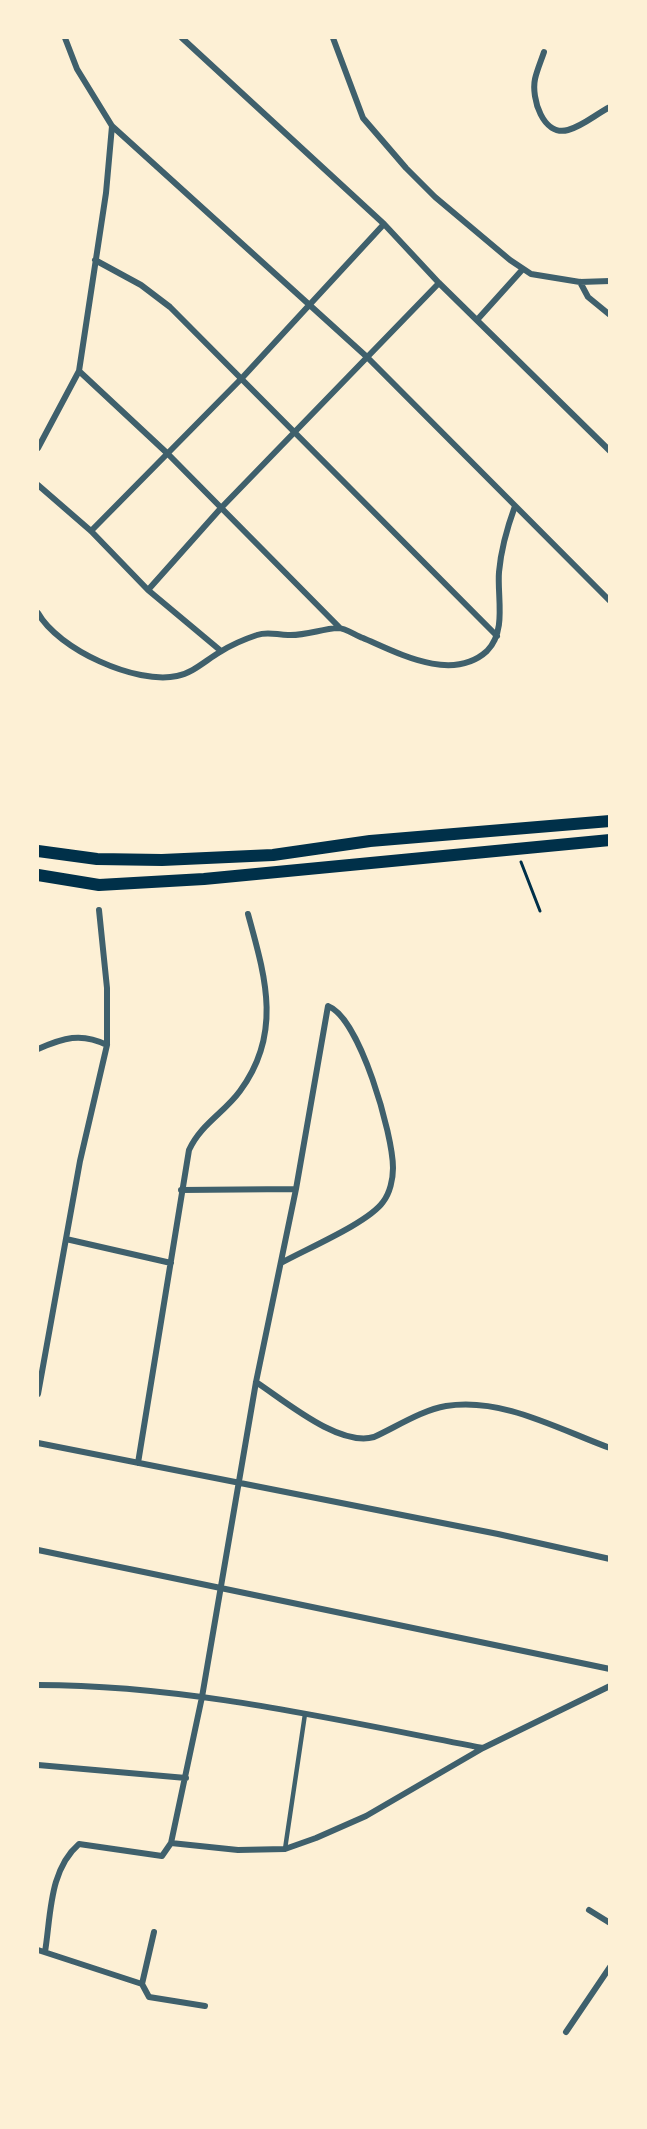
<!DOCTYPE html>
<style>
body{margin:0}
#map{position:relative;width:647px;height:2129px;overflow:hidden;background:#fdf0d5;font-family:"Golos Text",sans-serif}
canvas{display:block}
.frame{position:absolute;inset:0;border:39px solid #fdf0d5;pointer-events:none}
</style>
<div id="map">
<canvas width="647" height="2129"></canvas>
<div class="frame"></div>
</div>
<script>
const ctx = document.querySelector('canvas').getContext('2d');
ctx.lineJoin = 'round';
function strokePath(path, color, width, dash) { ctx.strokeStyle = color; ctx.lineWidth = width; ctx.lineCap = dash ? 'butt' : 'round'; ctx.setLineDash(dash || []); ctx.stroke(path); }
const path = new Path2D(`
 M 521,862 L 540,911`);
const service = new Path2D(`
 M 285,1849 L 305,1714`);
const minor = new Path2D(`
 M 65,38 L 77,69 L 112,126 L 367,357 L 610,601
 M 182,38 L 384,224 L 439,283 L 610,451
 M 333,38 L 363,118 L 406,168 L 435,197 L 510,260 L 531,274 L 580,282 L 610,281
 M 544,52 C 541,61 537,70 535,79 C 531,98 543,137 568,130 C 583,126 596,114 610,107
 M 95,260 L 141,285 L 170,307 L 497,636
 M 580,282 L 588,297 L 610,315
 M 477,320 L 522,270
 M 79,371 L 168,454 L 340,628
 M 38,448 L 79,371 L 106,193 L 112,126
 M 38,485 L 91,531 L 148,590 L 221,651
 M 91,531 L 242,378 L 384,224
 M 148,590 L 221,508 L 439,283
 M 38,613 C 58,649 136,685 177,676 C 193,673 206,660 220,652 C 231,645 245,639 257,635 C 268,631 277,635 288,635 C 305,636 321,629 338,628 C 345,628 355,635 363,638 C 398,653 452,683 487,651 C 507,631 497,597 499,572 C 501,549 507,528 515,506
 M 38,1049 C 63,1038 81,1032 107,1045
 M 181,1190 L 296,1189
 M 66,1239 L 171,1263
 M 256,1382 C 285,1401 339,1447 374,1437 C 396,1427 422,1410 446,1406 C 502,1397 558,1429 610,1448
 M 38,1394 L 80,1161 L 107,1045 L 107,988 L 99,910
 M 38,1443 L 498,1534 L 610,1559
 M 138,1463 L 189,1150 C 201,1124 224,1113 240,1091 C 283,1033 265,976 248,914
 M 38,1550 L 610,1669
 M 38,1685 C 188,1685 336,1720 483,1748
 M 38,1765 L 186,1778
 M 171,1843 L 238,1850 L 285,1849 L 316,1838 L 366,1816 L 483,1748 L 610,1686
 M 589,1910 L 610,1923
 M 154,1932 L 142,1984 L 149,1997 L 205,2006
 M 38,1950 L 142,1984
 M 45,1952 C 51,1915 49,1870 79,1844 L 162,1856 L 171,1843 L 202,1697 L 256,1382 L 296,1189 L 328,1006 C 360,1018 393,1135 393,1168 C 393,1179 390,1193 383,1202 C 368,1223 306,1249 281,1263
 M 566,2032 L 610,1967`);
const secondary = new Path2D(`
 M 38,851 L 97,859 L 162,860 L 273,855 L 370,841 L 610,821
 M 38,875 L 99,885 L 204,879 L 610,840`);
strokePath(path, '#003049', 3);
strokePath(service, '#3f606c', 4.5);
strokePath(minor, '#3f606c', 6);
strokePath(secondary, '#003049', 12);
</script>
